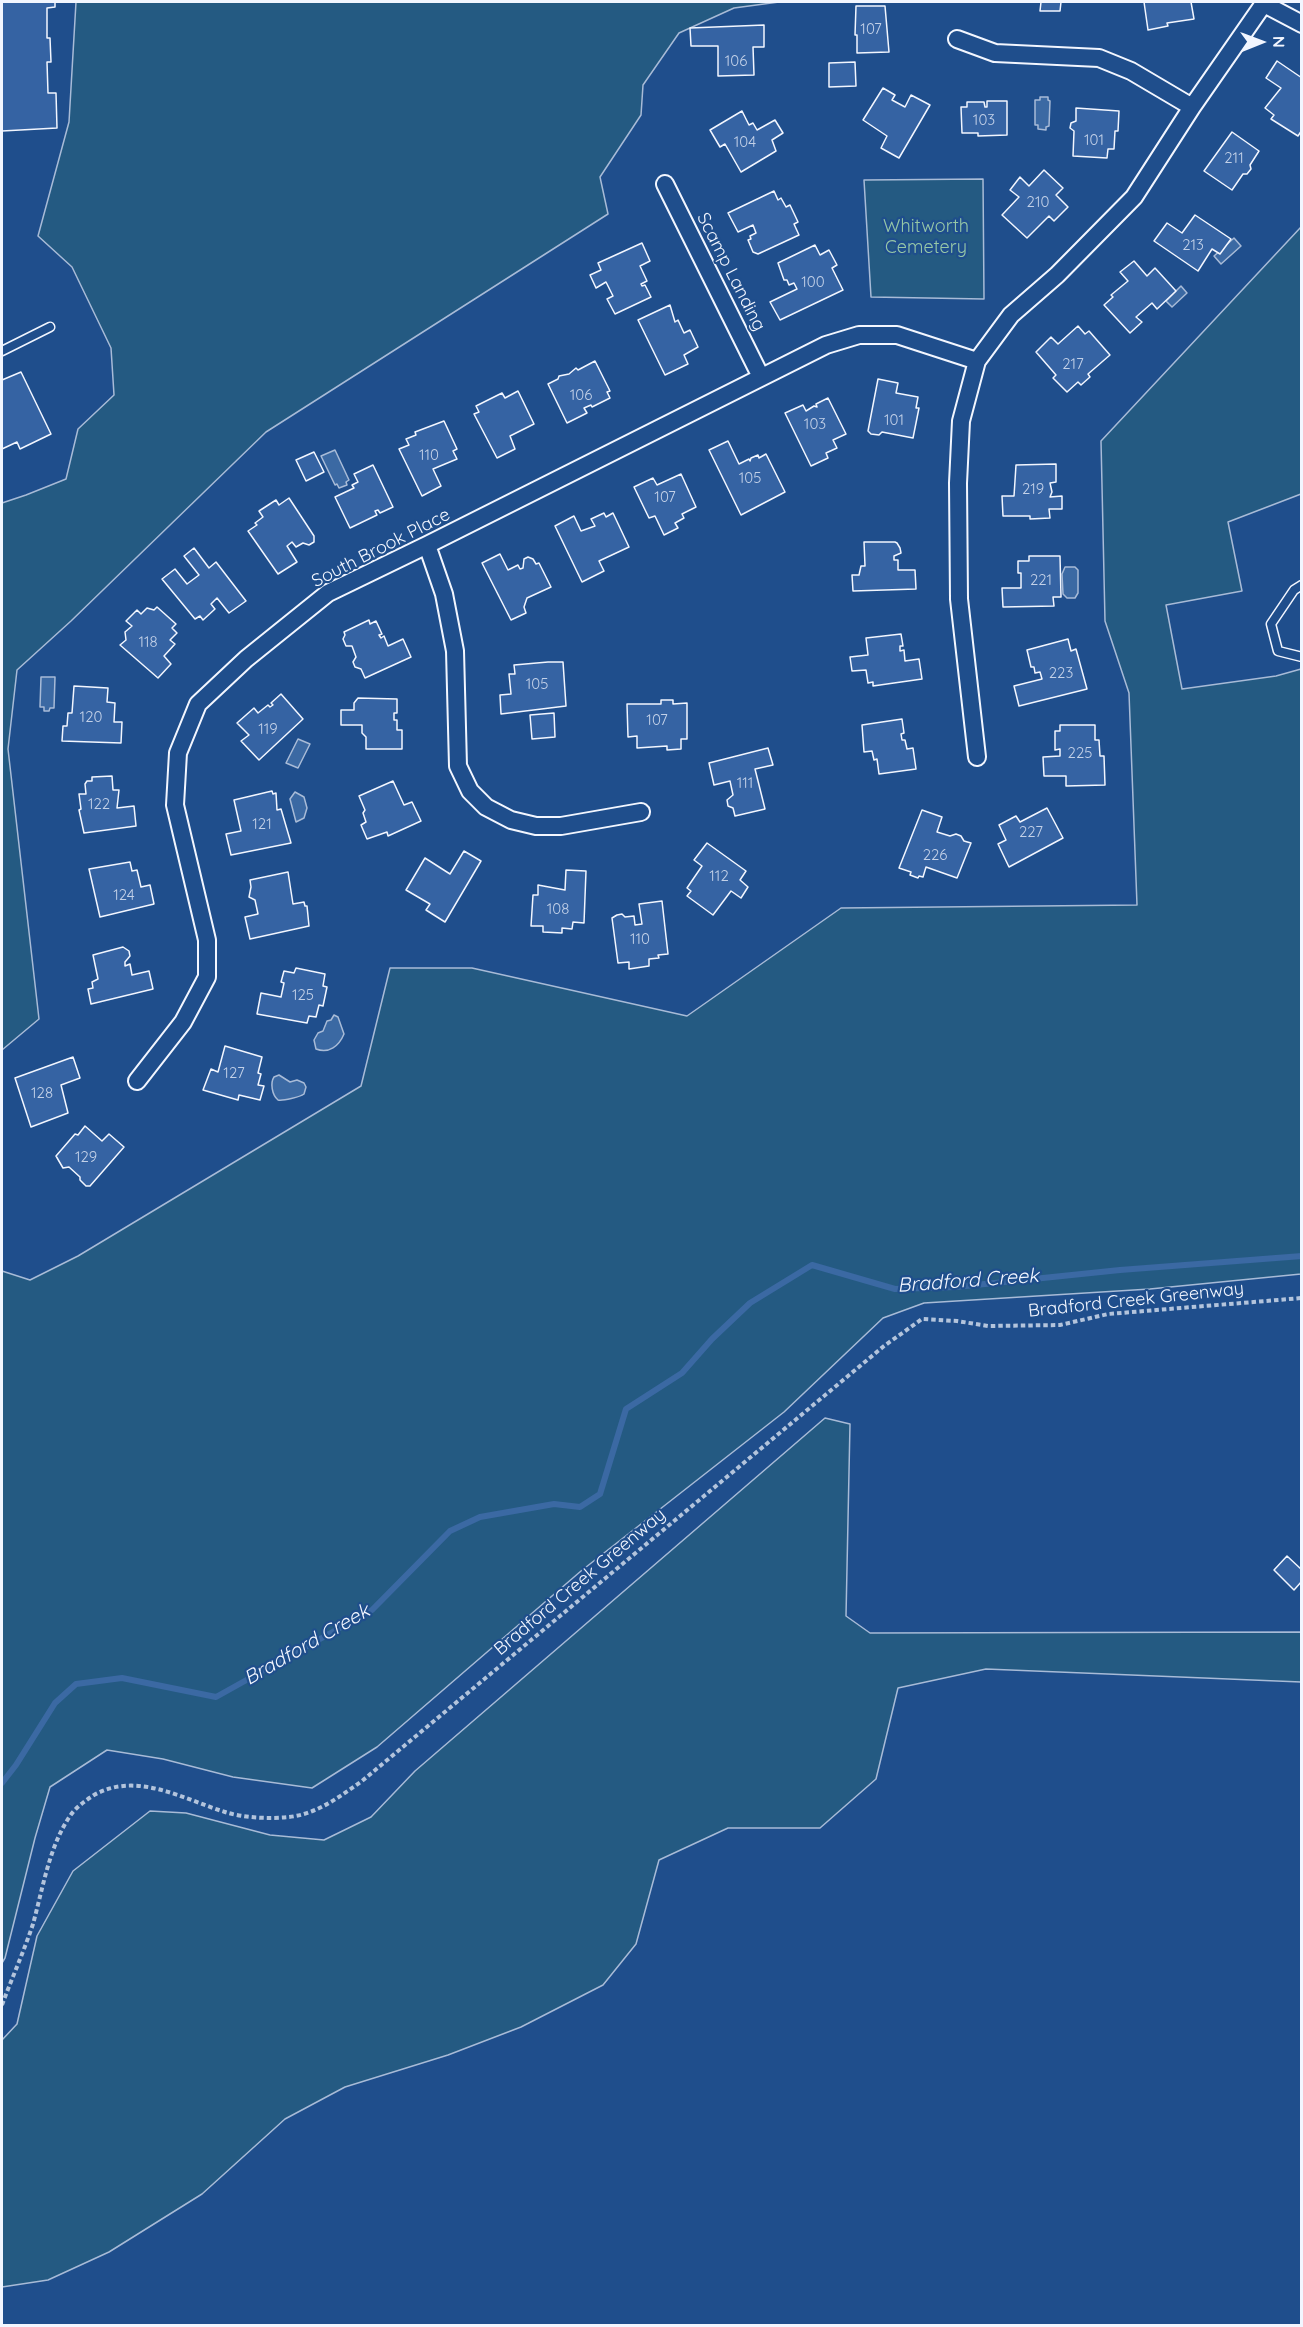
<!DOCTYPE html>
<style>
body{margin:0}
#map{position:relative;width:1303px;height:2327px;overflow:hidden;background:#1f4e8c;font-family:Quicksand,sans-serif}
canvas{display:block}
.frame{position:absolute;inset:0;border:3px solid #f2f6ff;pointer-events:none}
.north{position:absolute;left:1231px;top:12px;width:60px;height:60px;-webkit-text-stroke:4px #1f4e8c;paint-order:stroke;rotate:89deg;font-size:16px;font-weight:700;line-height:24px;text-align:center;color:#f2f6ff}
.north::after{content:'';display:block;margin:auto;width:21px;height:27px;background:#f2f6ff;clip-path:polygon(50% 0,100% 100%,50% 72%,0 100%)}
</style>
<div id="map">
<canvas width="1303" height="2327"></canvas>
<div class="frame"></div>
<div class="north">N</div>
</div>
<script>
const ctx = document.querySelector('canvas').getContext('2d');
ctx.lineJoin = 'round';
function fillPath(path, color) { ctx.fillStyle = color; ctx.fill(path, 'evenodd'); }
function strokePath(path, color, width, dash) { ctx.strokeStyle = color; ctx.lineWidth = width; ctx.lineCap = dash ? 'butt' : 'round'; ctx.setLineDash(dash || []); ctx.stroke(path); }
function write(font, color, halo, rows, align = 'center') {
  ctx.font = font + ' Quicksand,sans-serif'; ctx.lineWidth = 4.5; ctx.setLineDash([]); ctx.textBaseline = 'middle'; ctx.strokeStyle = halo; ctx.fillStyle = color; for (const [text, x, y, turn = 0] of rows) {
    ctx.save(); ctx.translate(x, y); ctx.rotate((+turn || 0) * Math.PI / 180); ctx.textAlign = isNaN(turn) ? turn : align; if (halo) ctx.strokeText(text, 0, 0); ctx.fillText(text, 0, 0); ctx.restore();
  }
}
const green = new Path2D(`
 M 76,2 L 779,2 L 734,8 L 679,33 L 643,85 L 641,115 L 600,177 L 608,214 L 266,432 L 71,621 L 17,670 L 8,749 L 39,1019 L 2,1050 L 2,503 L 26,495 L 66,479 L 78,429 L 114,395 L 111,348 L 72,267 L 38,236 L 69,122 Z
 M 983,179 L 984,299 L 871,297 L 864,180 Z
 M 1301,227 L 1301,494 L 1228,522 L 1242,591 L 1166,605 L 1182,689 L 1276,676 L 1301,669 L 1301,1274 L 1150,1289 L 924,1303 L 883,1318 L 784,1412 L 581,1571 L 377,1747 L 312,1788 L 233,1777 L 163,1759 L 107,1750 L 50,1787 L 35,1838 L 5,1958 L 2,1963 L 2,1271 L 30,1280 L 78,1256 L 361,1086 L 390,968 L 472,968 L 687,1016 L 841,908 L 1137,905 L 1129,693 L 1105,621 L 1101,441 Z
 M 825,1418 L 850,1424 L 846,1616 L 870,1633 L 1301,1632 L 1301,1682 L 986,1669 L 898,1688 L 876,1779 L 820,1828 L 728,1828 L 659,1860 L 636,1944 L 603,1985 L 521,2027 L 448,2055 L 345,2087 L 285,2119 L 202,2194 L 109,2252 L 48,2280 L 2,2287 L 2,2040 L 17,2024 L 37,1936 L 73,1871 L 150,1811 L 186,1813 L 270,1835 L 324,1840 L 371,1817 L 415,1771 Z`);
const water = new Path2D(`
 M 1040,97 L 1048,97 L 1048,100 L 1050,101 L 1049,126 L 1046,127 L 1046,130 L 1038,129 L 1038,125 L 1035,125 L 1035,100 L 1040,100 Z
 M 1234,238 L 1241,246 L 1221,264 L 1214,256 Z
 M 1181,286 L 1187,293 L 1172,307 L 1166,301 Z
 M 335,450 L 349,480 L 346,482 L 347,485 L 339,488 L 337,484 L 335,485 L 321,456 Z
 M 1065,567 L 1075,567 L 1078,570 L 1078,593 L 1075,598 L 1067,598 L 1063,594 L 1062,574 Z
 M 41,677 L 55,677 L 54,708 L 50,708 L 49,711 L 44,711 L 44,707 L 40,707 Z
 M 298,739 L 310,744 L 298,768 L 286,763 Z
 M 295,792 L 304,797 L 307,808 L 304,818 L 296,822 L 290,799 Z
 M 334,1015 L 338,1017 L 344,1034 C 339,1046 329,1054 316,1049 L 314,1040 L 318,1033 L 323,1031 L 327,1021 L 331,1020 Z
 M 279,1075 L 290,1082 L 297,1080 L 304,1083 L 306,1087 L 304,1094 C 300,1097 283,1101 278,1100 C 272,1095 270,1083 274,1077 Z`);
const stream = new Path2D(`
 M 2,1783 L 16,1765 L 55,1703 L 76,1684 L 122,1678 L 216,1697 L 372,1610 L 450,1531 L 480,1517 L 554,1504 L 580,1507 L 600,1494 L 626,1409 L 682,1373 L 712,1339 L 750,1303 L 812,1265 L 895,1289 L 956,1287 L 1120,1270 L 1302,1256`);
const building = new Path2D(`
 M 2,2 L 55,2 L 55,7 L 47,8 L 47,38 L 50,38 L 51,62 L 47,62 L 48,93 L 56,93 L 57,128 L 2,131 Z
 M 1041,2 L 1061,2 L 1060,11 L 1040,11 Z
 M 1144,2 L 1191,2 L 1194,19 L 1167,23 L 1168,26 L 1148,30 Z
 M 856,6 L 885,6 L 889,52 L 857,53 L 857,35 L 855,35 Z
 M 764,25 L 764,47 L 753,47 L 754,75 L 718,76 L 718,46 L 691,46 L 690,28 Z
 M 1277,61 L 1302,78 L 1302,130 L 1298,136 L 1271,119 L 1274,115 L 1265,108 L 1281,88 L 1266,78 Z
 M 855,62 L 856,86 L 829,87 L 829,63 Z
 M 883,88 L 895,95 L 892,100 L 905,107 L 911,95 L 930,105 L 899,158 L 881,148 L 887,136 L 863,120 Z
 M 987,101 L 1007,101 L 1007,135 L 978,136 L 978,133 L 962,133 L 961,107 L 967,107 L 967,102 L 984,102 L 985,107 L 987,107 Z
 M 1076,108 L 1119,111 L 1118,131 L 1115,131 L 1114,149 L 1108,149 L 1107,158 L 1073,156 L 1074,131 L 1070,128 L 1071,123 L 1076,121 Z
 M 742,111 L 749,125 L 753,123 L 757,130 L 775,120 L 783,133 L 772,140 L 776,151 L 741,172 L 725,144 L 720,147 L 710,130 Z
 M 1232,132 L 1259,151 L 1250,165 L 1251,169 L 1247,174 L 1243,174 L 1232,190 L 1204,171 Z
 M 1044,170 L 1063,188 L 1056,195 L 1068,207 L 1054,221 L 1049,216 L 1027,238 L 1002,215 L 1019,197 L 1010,190 L 1020,177 L 1029,186 Z
 M 774,191 L 778,200 L 781,198 L 786,207 L 790,205 L 798,222 L 794,224 L 799,235 L 758,254 L 753,252 L 748,240 L 751,239 L 750,236 L 756,233 L 753,225 L 738,232 L 728,213 Z
 M 1195,215 L 1231,239 L 1220,254 L 1212,249 L 1198,271 L 1154,241 L 1167,223 L 1182,233 Z
 M 642,243 L 650,261 L 640,266 L 647,281 L 641,284 L 642,286 L 645,285 L 651,297 L 615,314 L 607,299 L 613,296 L 606,282 L 596,288 L 590,275 L 601,270 L 598,263 Z
 M 815,245 L 820,255 L 829,250 L 837,265 L 832,268 L 843,290 L 780,320 L 770,302 L 797,289 L 794,283 L 789,285 L 787,280 L 784,280 L 778,263 Z
 M 1134,261 L 1147,276 L 1155,268 L 1176,291 L 1157,309 L 1152,303 L 1136,317 L 1142,322 L 1130,333 L 1104,305 L 1113,297 L 1111,295 L 1128,281 L 1120,272 Z
 M 670,305 L 675,322 L 678,320 L 684,333 L 690,330 L 698,347 L 684,355 L 688,364 L 665,375 L 638,320 Z
 M 1078,326 L 1085,334 L 1089,331 L 1110,355 L 1088,374 L 1090,377 L 1081,385 L 1078,382 L 1067,392 L 1053,378 L 1056,375 L 1036,352 L 1051,337 L 1058,344 Z
 M 595,361 L 610,391 L 607,392 L 610,398 L 592,407 L 591,405 L 584,408 L 587,413 L 567,423 L 548,384 L 558,379 L 559,376 L 569,374 L 576,368 L 578,370 Z
 M 21,372 L 51,434 L 20,449 L 17,442 L 2,449 L 2,380 Z
 M 878,379 L 898,383 L 896,393 L 918,397 L 916,408 L 919,408 L 913,438 L 882,432 L 879,435 L 871,434 L 868,431 Z
 M 518,391 L 534,424 L 510,436 L 515,449 L 497,458 L 474,414 L 479,412 L 476,406 L 502,393 L 505,398 Z
 M 828,398 L 846,434 L 833,440 L 837,448 L 826,453 L 828,458 L 811,466 L 785,413 L 803,405 L 806,411 L 814,406 L 817,407 L 816,404 Z
 M 444,421 L 457,449 L 453,451 L 457,459 L 433,469 L 441,486 L 422,496 L 399,449 L 409,445 L 406,439 L 416,435 L 415,432 Z
 M 728,441 L 739,464 L 749,459 L 750,461 L 751,458 L 758,455 L 759,458 L 766,454 L 785,492 L 741,515 L 709,450 Z
 M 314,452 L 324,472 L 306,481 L 296,460 Z
 M 1056,464 L 1056,482 L 1050,483 L 1052,492 L 1050,497 L 1062,496 L 1062,509 L 1049,509 L 1050,518 L 1030,519 L 1030,516 L 1003,516 L 1002,496 L 1014,496 L 1016,465 Z
 M 373,465 L 393,507 L 380,513 L 378,510 L 375,511 L 377,515 L 350,528 L 335,497 L 354,488 L 352,485 L 358,482 L 354,474 Z
 M 681,474 L 696,507 L 682,514 L 684,518 L 675,523 L 678,528 L 664,535 L 655,516 L 649,518 L 634,487 L 653,478 L 657,485 Z
 M 289,498 L 314,536 L 314,542 L 309,545 L 303,543 L 296,547 L 292,542 L 287,546 L 297,562 L 278,574 L 248,531 L 257,525 L 255,523 L 263,517 L 259,511 L 276,500 L 279,505 Z
 M 604,513 L 606,517 L 613,513 L 629,547 L 599,561 L 604,571 L 582,582 L 555,526 L 574,516 L 581,531 L 595,526 L 591,519 Z
 M 864,542 L 895,542 L 897,543 L 900,548 L 901,553 L 894,556 L 894,560 L 898,560 L 898,570 L 915,570 L 916,589 L 853,591 L 852,575 L 859,575 L 861,566 L 865,566 Z
 M 194,548 L 209,568 L 216,562 L 246,601 L 229,613 L 217,598 L 211,604 L 215,609 L 203,620 L 200,616 L 195,619 L 162,579 L 175,569 L 187,584 L 199,575 L 184,556 Z
 M 500,554 L 508,570 L 518,565 L 520,569 L 523,568 L 524,559 L 528,557 L 533,559 L 536,564 L 539,563 L 551,587 L 527,598 L 524,607 L 526,613 L 511,620 L 482,563 Z
 M 1029,556 L 1060,556 L 1061,597 L 1053,597 L 1054,606 L 1003,607 L 1002,588 L 1021,588 L 1021,573 L 1018,573 L 1018,561 L 1029,561 Z
 M 157,607 L 176,624 L 172,628 L 177,633 L 170,640 L 175,644 L 164,656 L 171,664 L 158,678 L 120,645 L 126,640 L 125,632 L 132,626 L 126,621 L 137,610 L 141,614 L 147,608 L 154,610 Z
 M 369,620 L 370,624 L 376,621 L 382,634 L 379,635 L 381,638 L 384,636 L 388,646 L 403,639 L 411,657 L 365,678 L 361,669 L 355,667 L 353,662 L 356,657 L 352,646 L 346,646 L 343,639 L 345,635 L 344,632 Z
 M 901,634 L 903,646 L 900,646 L 900,651 L 904,650 L 905,661 L 919,659 L 922,679 L 873,686 L 873,682 L 868,683 L 866,670 L 852,671 L 850,657 L 868,655 L 866,638 Z
 M 1068,639 L 1071,651 L 1076,649 L 1087,689 L 1019,706 L 1014,686 L 1042,679 L 1040,672 L 1035,673 L 1034,667 L 1031,667 L 1027,650 Z
 M 548,662 L 563,662 L 566,706 L 501,714 L 500,695 L 511,694 L 509,674 L 515,674 L 514,665 Z
 M 74,686 L 108,688 L 107,702 L 115,703 L 114,722 L 122,722 L 121,743 L 62,741 L 63,726 L 67,726 L 68,713 L 72,713 Z
 M 281,694 L 303,719 L 259,760 L 241,741 L 249,735 L 237,723 L 254,708 L 258,713 L 268,705 L 270,707 L 273,705 L 271,703 Z
 M 358,698 L 397,699 L 397,713 L 394,713 L 394,720 L 397,720 L 397,730 L 402,730 L 402,749 L 366,749 L 366,737 L 362,733 L 362,725 L 341,725 L 341,710 L 354,710 L 354,703 Z
 M 661,700 L 673,700 L 673,704 L 687,703 L 687,739 L 681,739 L 681,749 L 667,750 L 667,746 L 637,748 L 637,736 L 628,737 L 627,704 L 661,704 Z
 M 554,713 L 555,737 L 532,739 L 530,715 Z
 M 902,719 L 904,733 L 901,734 L 902,740 L 905,740 L 907,749 L 913,748 L 916,769 L 879,774 L 877,759 L 874,760 L 872,751 L 864,752 L 862,725 Z
 M 1060,725 L 1095,725 L 1095,740 L 1099,740 L 1100,756 L 1104,756 L 1105,785 L 1066,786 L 1066,776 L 1044,776 L 1043,757 L 1060,756 L 1060,749 L 1055,750 L 1055,731 L 1060,731 Z
 M 768,748 L 773,765 L 755,769 L 765,809 L 735,816 L 733,808 L 728,806 L 727,800 L 733,795 L 730,781 L 714,785 L 709,763 Z
 M 112,776 L 113,790 L 119,790 L 117,808 L 134,806 L 136,826 L 84,833 L 79,810 L 81,809 L 79,794 L 86,794 L 85,784 L 87,781 L 92,781 L 92,777 Z
 M 393,781 L 404,805 L 412,802 L 421,821 L 388,836 L 387,832 L 367,839 L 361,825 L 366,822 L 363,813 L 365,810 L 359,796 Z
 M 272,791 L 273,794 L 276,793 L 277,810 L 281,809 L 291,843 L 231,855 L 226,834 L 241,831 L 234,800 Z
 M 1047,808 L 1063,838 L 1009,867 L 998,844 L 1006,840 L 999,825 L 1016,816 L 1020,822 Z
 M 922,810 L 942,817 L 937,832 L 950,836 L 956,834 L 961,836 L 964,841 L 971,843 L 957,878 L 926,867 L 923,877 L 919,876 L 918,878 L 910,875 L 911,872 L 899,868 Z
 M 707,843 L 746,871 L 740,880 L 748,887 L 741,898 L 731,891 L 713,915 L 687,896 L 691,891 L 687,888 L 702,866 L 694,860 Z
 M 464,851 L 481,861 L 445,922 L 426,910 L 430,904 L 406,890 L 425,858 L 450,874 Z
 M 130,862 L 132,871 L 137,870 L 141,887 L 150,885 L 154,904 L 100,917 L 89,869 Z
 M 566,870 L 586,871 L 584,923 L 573,922 L 572,929 L 562,928 L 562,933 L 543,932 L 543,926 L 531,926 L 533,895 L 538,895 L 538,885 L 565,890 Z
 M 288,872 L 293,904 L 304,902 L 305,906 L 307,906 L 309,926 L 250,939 L 245,917 L 258,914 L 255,900 L 249,897 L 251,887 L 250,880 Z
 M 662,901 L 668,954 L 658,955 L 659,958 L 649,959 L 649,966 L 629,969 L 629,962 L 618,963 L 612,918 L 617,915 L 622,914 L 625,917 L 634,916 L 635,925 L 642,924 L 639,904 Z
 M 123,947 L 129,951 L 130,956 L 125,962 L 125,966 L 130,964 L 132,975 L 149,971 L 153,989 L 91,1004 L 88,989 L 93,988 L 92,982 L 98,979 L 93,955 Z
 M 296,968 L 325,974 L 323,986 L 327,987 L 323,1006 L 319,1005 L 316,1017 L 309,1016 L 307,1023 L 257,1014 L 261,993 L 281,997 L 284,983 L 281,982 L 284,971 L 294,973 Z
 M 225,1046 L 262,1057 L 258,1073 L 261,1074 L 258,1085 L 264,1086 L 260,1100 L 239,1095 L 238,1100 L 203,1090 L 211,1069 L 218,1072 Z
 M 73,1057 L 80,1078 L 61,1085 L 68,1113 L 31,1127 L 15,1078 Z
 M 85,1126 L 102,1141 L 109,1134 L 124,1147 L 90,1186 L 86,1186 L 80,1180 L 80,1177 L 69,1167 L 63,1168 L 56,1156 L 75,1134 L 78,1135 Z
 M 1287,1556 L 1302,1570 L 1302,1581 L 1294,1590 L 1274,1570 Z`);
const path = new Path2D(`
 M 2,2005 C 12,1978 24,1951 33,1924 C 43,1888 49,1847 70,1816 C 76,1807 85,1801 94,1795 C 137,1771 183,1799 225,1812 C 244,1818 269,1819 289,1817 C 317,1814 339,1797 362,1781 L 884,1346 L 922,1319 L 957,1321 L 988,1326 L 1060,1325 L 1108,1314 L 1302,1298`);
const service = new Path2D(`
 M 2,351 L 50,327
 M 1302,585 L 1294,590 L 1271,624 L 1278,651 L 1302,657`);
const minor = new Path2D(`
 M 1264,4 L 1302,24
 M 957,39 L 995,53 L 1099,58 L 1131,71 L 1192,107
 M 665,184 L 761,377
 M 427,545 L 444,594 L 455,651 L 458,766 L 470,791 L 486,807 L 511,820 L 536,826 L 561,826 L 641,812
 M 977,757 L 959,599 L 958,483 L 961,421 L 977,361 L 1011,315 L 1057,275 L 1134,197 L 1192,107 L 1265,2
 M 137,1081 L 183,1022 L 207,977 L 207,940 L 175,805 L 178,753 L 198,704 L 246,659 L 328,593 L 427,545 L 826,345 L 859,335 L 897,335 L 977,361`);
const numberNames = [
 ["107",871,29],
 ["106",736,61],
 ["103",984,120],
 ["101",1094,140],
 ["104",745,142],
 ["211",1234,158],
 ["210",1038,202],
 ["213",1193,245],
 ["100",813,282],
 ["217",1073,364],
 ["106",581,395],
 ["101",894,420],
 ["103",815,424],
 ["110",429,455],
 ["105",750,478],
 ["219",1033,489],
 ["107",665,497],
 ["221",1041,580],
 ["118",148,642],
 ["223",1061,673],
 ["105",537,684],
 ["120",91,717],
 ["107",657,720],
 ["119",268,729],
 ["225",1080,753],
 ["111",745,783],
 ["122",99,804],
 ["121",262,824],
 ["227",1031,832],
 ["226",935,855],
 ["112",719,876],
 ["124",124,895],
 ["108",558,909],
 ["110",640,939],
 ["125",303,995],
 ["127",234,1073],
 ["128",42,1093],
 ["129",86,1157]
];
const parkNames = [
 ["Whitworth",926,227],
 ["Cemetery",926,248]
];
const streetNames = [
 ["Scamp Landing",731,272,63],
 ["South Brook Place",381,548,-27],
 ["Bradford Creek Greenway",1136,1300,-6],
 ["Bradford Creek Greenway",580,1582,-40]
];
const waterNames = [
 ["Bradford Creek",968,1281,-4],
 ["Bradford Creek",307,1645,-30]
];
fillPath(green, '#245a82');
strokePath(green, '#a8bbd7', 1.5);
fillPath(water, '#3b69a3');
strokePath(water, '#a8bbd7', 1.5);
strokePath(stream, '#3b69a3', 6);
fillPath(building, '#3563a3');
strokePath(building, '#f2f6ff', 1.5);
strokePath(service, '#f2f6ff', 11);
strokePath(minor, '#f2f6ff', 20);
strokePath(path, '#b3c4dc', 4, [4.5, 3]);
strokePath(service, '#1f4e8c', 8);
strokePath(minor, '#1f4e8c', 16);
write('15px', '#c3d1e8', null, numberNames);
write('18px', '#97c8a6', '#1f4e8c', parkNames);
write('18px', '#f2f6ff', '#1f4e8c', streetNames);
write('italic 20px', '#f2f6ff', '#1f4e8c', waterNames);
</script>
